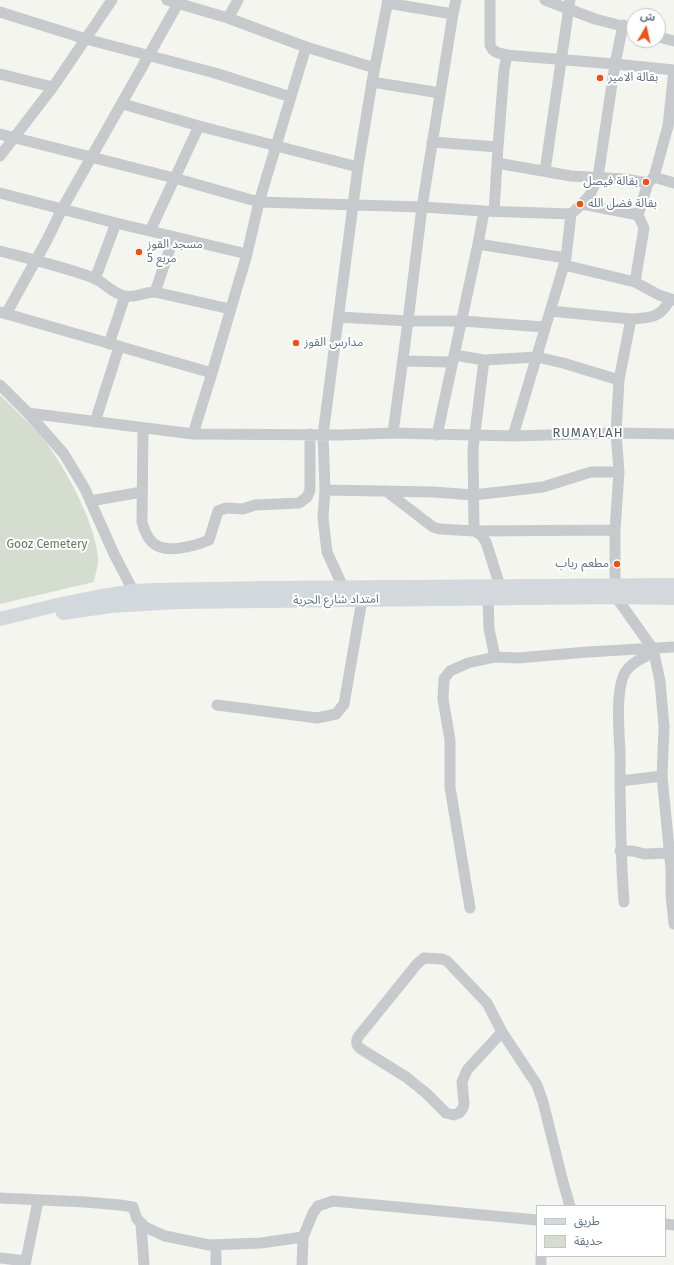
<!DOCTYPE html>
<meta charset="utf-8">
<style>
body{margin:0}
#map{position:relative;width:674px;height:1265px;overflow:hidden;background:#f5f5f0;font-family:"Fira Sans","Noto Sans Arabic",sans-serif}
canvas{display:block}
.legend{position:absolute;left:536px;top:1205px;width:130px;height:52px;box-sizing:border-box;background:#fff;border:1px solid #c0c7ce;margin:0;padding:5px 7px;list-style:none;font-size:12px;color:#617384}
.legend li{display:flex;align-items:center;gap:8px;height:20px}
.legend b{width:20px;border:1px solid #c0c7ce}
.north{position:absolute;left:626px;top:8px;width:40px;height:40px;box-sizing:border-box;background:#fff;border:1px solid #c0c7ce;border-radius:50%;rotate:9deg;font-size:11px;font-weight:700;line-height:16px;text-align:center;color:#617384}
.north::after{content:'';display:block;margin:auto;width:14px;height:18px;background:#f15014;clip-path:polygon(50% 0,100% 100%,50% 72%,0 100%)}
</style>
<div id="map">
<canvas width="674" height="1265"></canvas>
<ul class="legend">
<li><b style="height:5px;background:#d2d8dc"></b>طريق</li>
<li><b style="height:11px;background:#d5ddd1"></b>حديقة</li>
</ul>
<div class="north">ش</div>
</div>
<script>
const ctx = document.querySelector('canvas').getContext('2d');
ctx.lineJoin = 'round';
function fillPath(path, color) { ctx.fillStyle = color; ctx.fill(path, 'evenodd'); }
function strokePath(path, color, width, dash) { ctx.strokeStyle = color; ctx.lineWidth = width; ctx.lineCap = dash ? 'butt' : 'round'; ctx.setLineDash(dash || []); ctx.stroke(path); }
function write(font, color, halo, rows, align = 'center') {
  ctx.font = font + ' "Fira Sans","Noto Sans Arabic",sans-serif'; ctx.lineWidth = 4; ctx.setLineDash([]); ctx.textBaseline = 'middle'; ctx.strokeStyle = halo; ctx.fillStyle = color; for (const [text, x, y, turn = 0] of rows) {
    ctx.save(); ctx.translate(x, y); ctx.rotate((+turn || 0) * Math.PI / 180); ctx.textAlign = isNaN(turn) ? turn : align; if (halo) ctx.strokeText(text, 0, 0); ctx.fillText(text, 0, 0); ctx.restore();
  }
}
const green = new Path2D(`
 M 0,395 C 13,408 27,420 39,434 C 62,460 96,523 98,558 C 99,565 95,574 94,582 L 0,604 Z`);
const minor = new Path2D(`
 M 167,0 L 228,18 L 306,47 L 375,68
 M 490,0 L 490,45 C 493,53 499,53 507,55 L 615,64 L 674,70
 M 545,0 L 595,19 L 634,29
 M 387,3 L 453,14
 M 0,12 L 86,39 L 215,73 L 291,97
 M 228,18 L 238,0
 M 658,37 L 674,41
 M 0,74 L 53,87
 M 372,82 L 440,93
 M 123,104 L 199,126 L 358,167
 M 0,134 L 174,178 L 259,202 L 422,207 L 484,211 L 571,214 L 582,204 L 590,195 L 598,177 L 615,64 L 623,25
 M 432,142 L 498,147
 M 0,156 L 53,87 L 112,0
 M 497,163 L 571,176 L 625,179 L 648,183
 M 545,171 L 570,0
 M 654,177 L 674,183
 M 0,193 L 116,223 L 247,254
 M 582,204 L 638,215
 M 494,212 L 498,147 L 504,70 L 507,55
 M 150,231 L 199,126
 M 478,244 L 566,258
 M 0,251 C 31,259 64,267 94,278 C 105,283 113,294 125,296 C 135,298 145,292 155,292 L 230,309
 M 564,265 L 635,282 L 659,295 L 674,300
 M 95,279 L 116,223
 M 635,282 L 644,228 L 638,215 L 648,183 L 654,177 L 668,126 L 674,70
 M 155,292 L 174,237
 M 550,311 L 631,319 C 650,318 661,318 670,299
 M 0,312 L 212,373
 M 6,314 L 47,240 L 62,209 L 180,0
 M 339,317 L 408,321 L 462,321 L 544,327
 M 109,344 L 125,296
 M 454,355 L 484,360 L 537,357 L 563,363 L 619,380
 M 484,360 L 473,449 L 474,531 L 481,535 L 486,542 L 500,586
 M 403,361 L 452,362
 M 0,385 L 28,413 L 64,454 L 85,489 L 114,554 L 137,598
 M 28,413 L 193,434 L 341,435 L 393,433 L 513,436 L 616,433 L 674,434
 M 95,422 L 119,347
 M 143,428 L 142,522 C 144,529 146,536 152,542 C 164,555 195,546 209,540 L 218,511 L 226,508 L 243,509 L 255,505 L 299,503 L 307,497 L 310,490 L 310,434
 M 393,433 L 408,321 L 422,207 L 453,14 L 456,0
 M 193,434 L 212,373 L 247,254 L 259,202 L 306,47
 M 437,435 L 478,244 L 484,211
 M 513,436 L 566,258 L 571,214
 M 325,490 L 433,492 L 474,495 L 543,487 L 591,472 L 619,472
 M 386,491 L 433,527 L 440,529 L 474,531 L 615,530
 M 90,501 L 142,492
 M 615,586 L 615,530 L 619,472 L 616,433 L 619,380 L 631,319
 M 343,587 L 327,552 L 323,518 L 325,490 L 323,435 L 358,167 L 372,82 L 388,0
 M 616,597 L 653,649 L 660,681 L 664,727 L 662,776 L 671,868 L 671,895 L 674,924
 M 488,599 L 489,629 L 495,657
 M 217,705 L 317,718 L 336,714 L 344,704 L 362,600
 M 620,781 L 662,776
 M 620,851 L 633,851 L 644,854 L 669,853
 M 624,902 C 620,852 620,802 620,752 C 619,732 615,687 626,671 C 632,662 645,657 654,652
 M 470,908 L 450,787 L 450,740 L 443,699 L 444,679 L 450,671 L 468,663 L 495,657 L 518,658 L 587,652 L 674,647
 M 502,1032 L 467,1070 L 462,1082 L 464,1103 L 463,1108 L 459,1113 L 454,1115 L 446,1113 L 426,1093 L 406,1077 L 361,1049 C 357,1046 355,1043 358,1037 L 417,964 L 424,958 L 442,959 L 447,961 L 487,1003 L 502,1032 L 537,1085 L 543,1102 L 563,1182 L 570,1206
 M 0,1198 L 85,1202 L 120,1205 L 133,1207 L 137,1219 L 145,1227 L 165,1236 L 209,1245 L 261,1243 L 303,1237 L 313,1213 L 318,1206 L 333,1201 L 537,1220
 M 141,1224 L 144,1265
 M 665,1224 L 674,1225
 M 0,1258 L 26,1261
 M 25,1265 L 38,1201
 M 216,1265 L 216,1246
 M 302,1265 L 303,1237
 M 541,1265 L 541,1256`);
const major = new Path2D(`
 M 63,613 L 111,606 L 177,602 L 616,597 L 674,598
 M 0,619 L 57,605 L 96,597 L 134,591 L 155,590 L 265,588 L 674,585`);
const markers = [
 [600,78,4,"#f15014"],
 [646,182,4,"#f15014"],
 [580,204,4,"#f15014"],
 [139,252,4,"#f15014"],
 [296,343,4,"#f15014"],
 [617,564,4,"#f15014"]
];
const poiNames = [
 ["بقالة الامير",608,78],
 ["بقالة فيصل",638,182,"right"],
 ["بقالة فضل الله",588,204],
 ["مسجد القوز",147,245],
 ["مربع 5",147,259],
 ["مدارس القوز",304,343],
 ["مطعم رباب",609,564,"right"]
];
const parkNames = [
 ["Gooz Cemetery",47,545]
];
const streetNames = [
 ["امتداد شارع الحرية",336,600,-1]
];
const neighbourhoodNames = [
 ["RUMAYLAH",588,433]
];
fillPath(green, '#d5ddd1');
strokePath(minor, '#c7cacd', 11);
strokePath(major, '#d2d8dc', 14);
for (const [x, y, r, color] of markers) { const dot = new Path2D(); dot.arc(x, y, r, 0, 2 * Math.PI); ctx.fillStyle = color; ctx.fill(dot); strokePath(dot, '#fff', 1.5); }
write('12px', '#617384', '#fff', poiNames, 'left');
write('12px', '#657b61', '#fff', parkNames);
write('12px', '#617384', '#fff', streetNames);
ctx.letterSpacing = '1px';
write('13px', '#505d68', '#fff', neighbourhoodNames);
ctx.letterSpacing = '0px';
</script>
